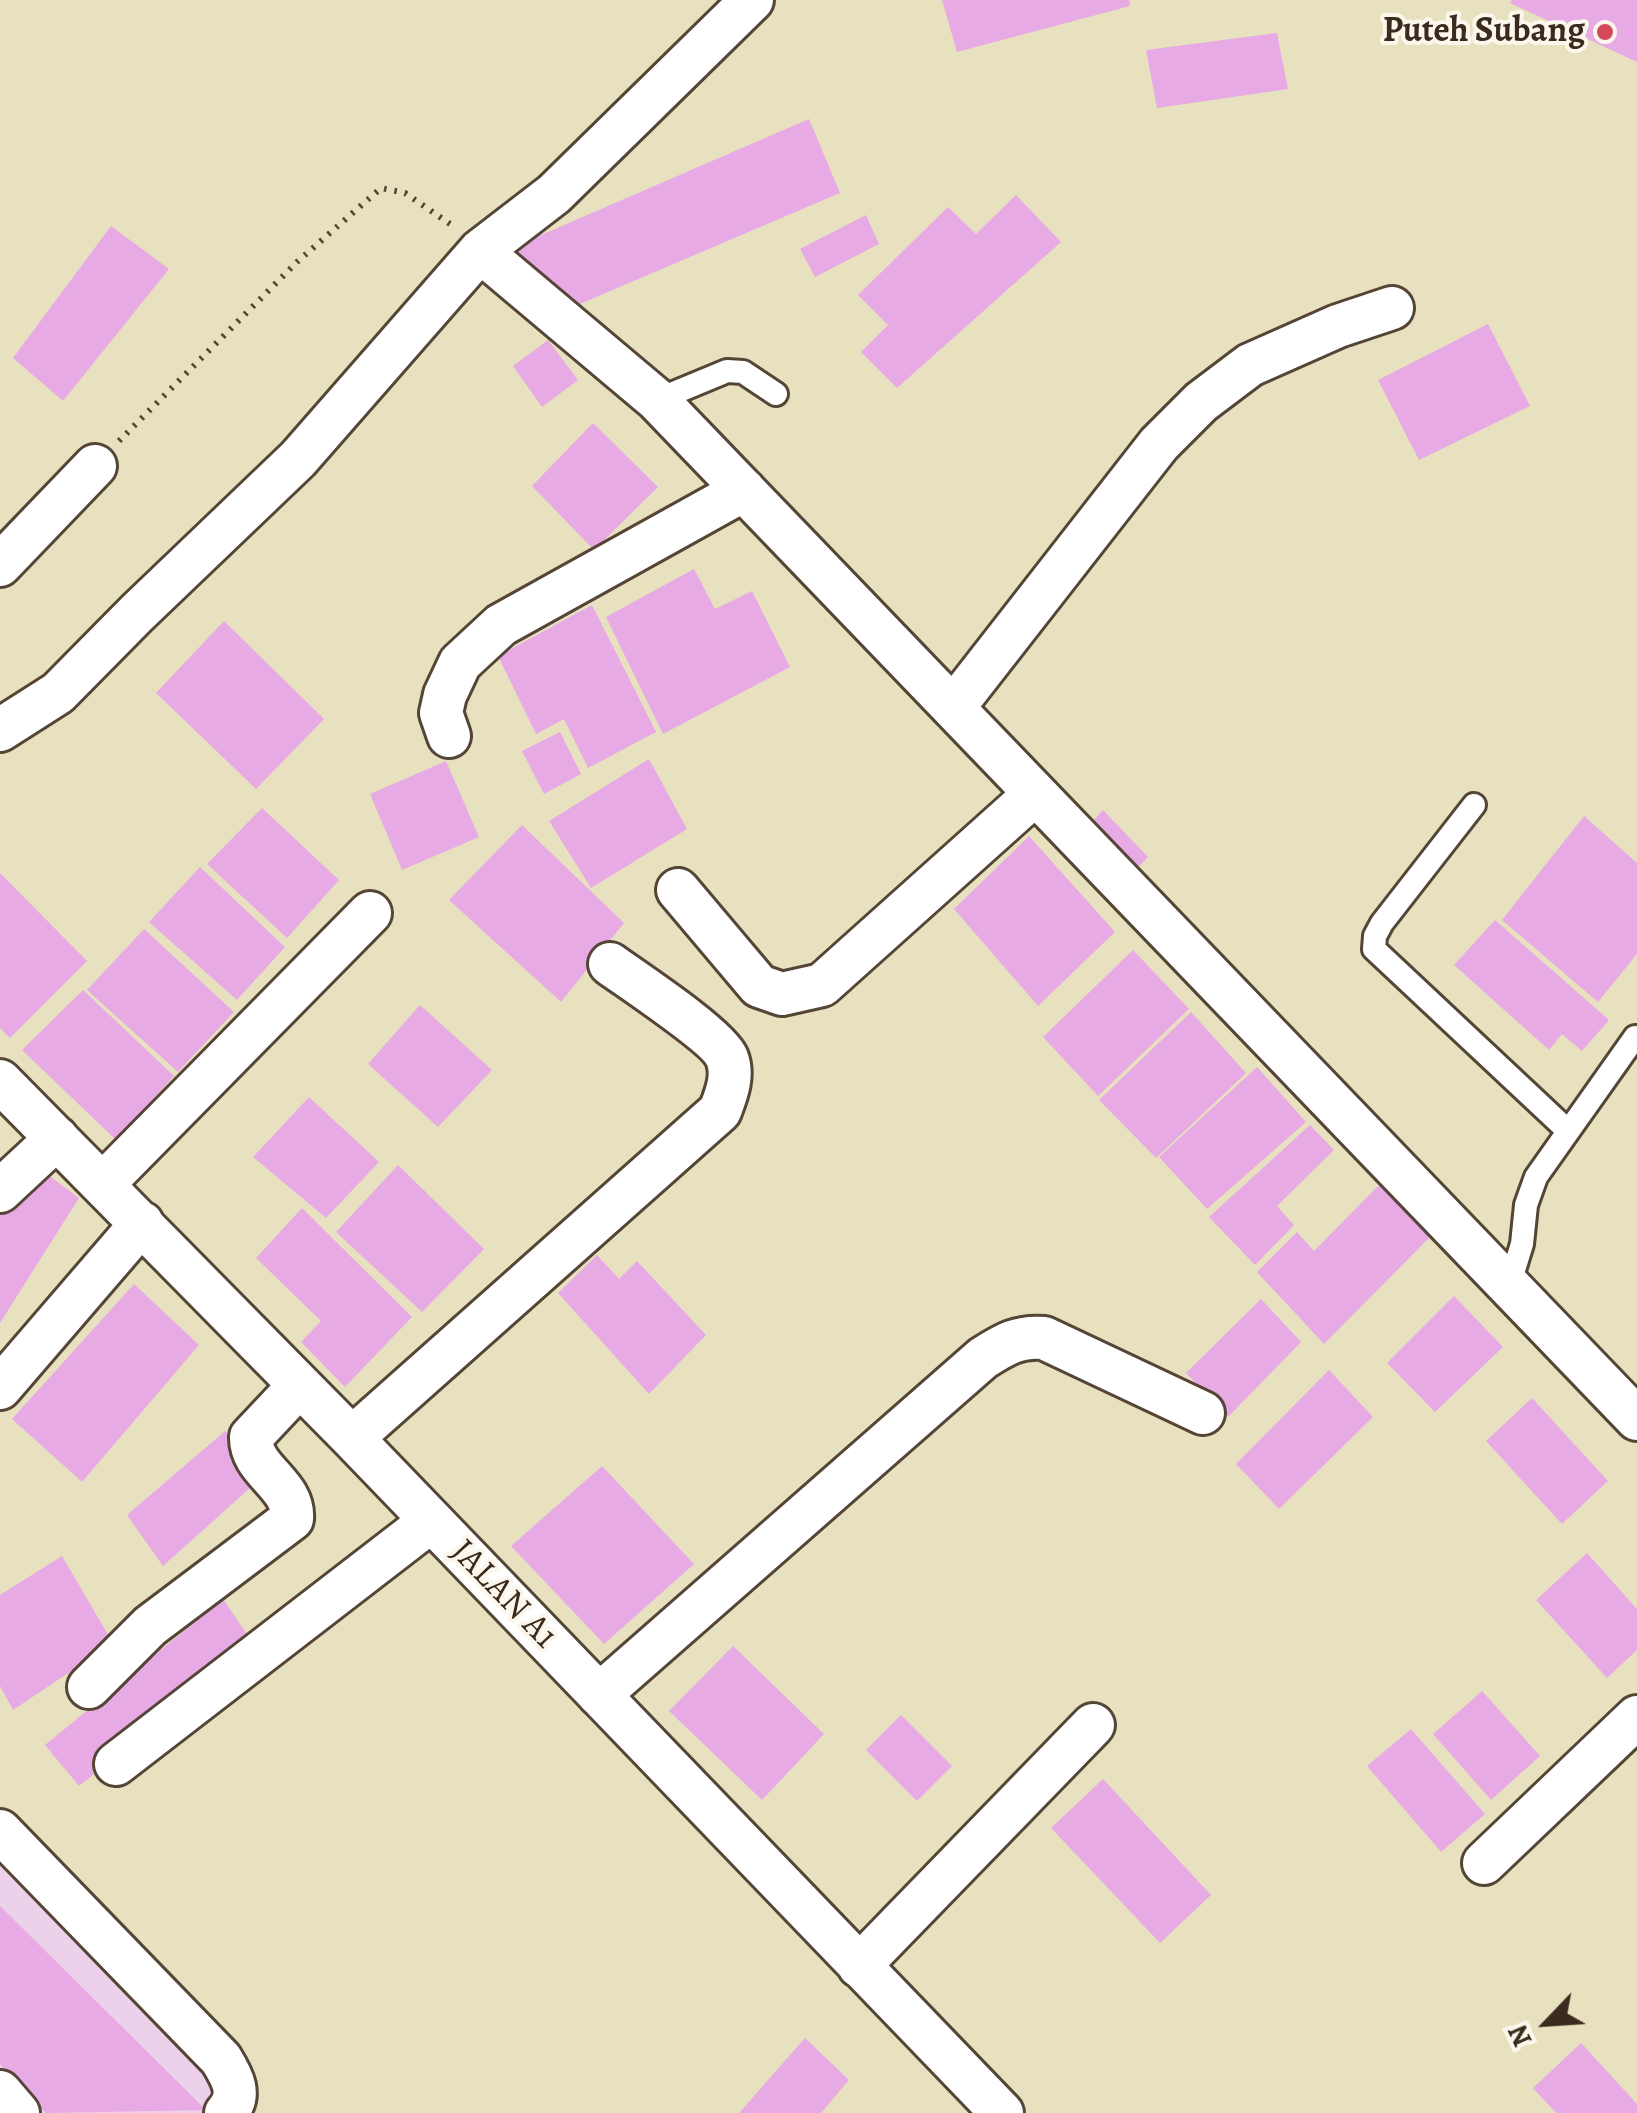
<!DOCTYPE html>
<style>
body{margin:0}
#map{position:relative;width:1637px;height:2113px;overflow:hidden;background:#e8e1bf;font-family:Alegreya,serif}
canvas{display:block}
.north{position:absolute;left:1497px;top:1973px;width:100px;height:100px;-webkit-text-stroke:8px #fbf7ec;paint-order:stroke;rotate:245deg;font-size:28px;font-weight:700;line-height:40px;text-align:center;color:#3b2a1e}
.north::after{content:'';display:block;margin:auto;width:35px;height:45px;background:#3b2a1e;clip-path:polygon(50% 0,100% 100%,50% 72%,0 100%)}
</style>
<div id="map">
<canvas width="1637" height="2113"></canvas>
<div class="north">N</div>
</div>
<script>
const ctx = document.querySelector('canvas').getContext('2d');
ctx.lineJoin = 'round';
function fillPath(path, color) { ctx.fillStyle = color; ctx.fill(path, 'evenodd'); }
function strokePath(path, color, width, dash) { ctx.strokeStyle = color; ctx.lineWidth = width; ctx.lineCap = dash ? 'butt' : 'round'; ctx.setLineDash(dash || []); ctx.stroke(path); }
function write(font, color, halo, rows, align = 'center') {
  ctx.font = font + ' Alegreya,serif'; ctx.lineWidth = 8; ctx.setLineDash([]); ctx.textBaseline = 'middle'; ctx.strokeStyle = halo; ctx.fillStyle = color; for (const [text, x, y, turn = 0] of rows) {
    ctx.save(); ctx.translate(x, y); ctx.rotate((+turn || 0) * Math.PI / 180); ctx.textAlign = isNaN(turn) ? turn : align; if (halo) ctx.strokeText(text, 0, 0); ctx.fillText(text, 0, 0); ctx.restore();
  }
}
const built = new Path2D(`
 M 0,1851 L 208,2065 L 220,2100 L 205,2113 L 33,2113 L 0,2076 Z`);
const building = new Path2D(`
 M 942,0 L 1129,0 L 1130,6 L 957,52 Z
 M 1512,0 L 1637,0 L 1637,62 L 1510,3 Z
 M 1277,33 L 1288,89 L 1157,108 L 1146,50 Z
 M 809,119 L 840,193 L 568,309 L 504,251 Z
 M 1016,195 L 1061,242 L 897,388 L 861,352 L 888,325 L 858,295 L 948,207 L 976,234 Z
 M 866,215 L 879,244 L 815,277 L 800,249 Z
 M 111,226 L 169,269 L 63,401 L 13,358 Z
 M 1488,324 L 1530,406 L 1419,460 L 1378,380 Z
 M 548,340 L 578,380 L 542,407 L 513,366 Z
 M 593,423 L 658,487 L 594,550 L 532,486 Z
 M 694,569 L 715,609 L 752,591 L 790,667 L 663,734 L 606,617 Z
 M 592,605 L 656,732 L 588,768 L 564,719 L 536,734 L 498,656 Z
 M 224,621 L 324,719 L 256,789 L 156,693 Z
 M 560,732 L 581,774 L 544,794 L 522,751 Z
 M 649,759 L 687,829 L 591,888 L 549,821 Z
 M 446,761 L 479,837 L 402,870 L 370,794 Z
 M 262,808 L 339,880 L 287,938 L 207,864 Z
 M 1103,810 L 1148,857 L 1129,876 L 1085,830 Z
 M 1584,816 L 1637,863 L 1637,954 L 1598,1002 L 1502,920 Z
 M 522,825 L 624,923 L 561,1002 L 449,900 Z
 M 1029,836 L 1115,932 L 1038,1006 L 954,909 Z
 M 200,867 L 285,947 L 237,1000 L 149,922 Z
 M 0,873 L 87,961 L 10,1038 L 0,1028 Z
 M 1495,920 L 1609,1020 L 1582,1051 L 1562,1034 L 1549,1050 L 1454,965 Z
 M 144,929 L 234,1012 L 178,1072 L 87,990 Z
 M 1133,950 L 1189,1009 L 1098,1096 L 1043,1037 Z
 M 83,990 L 174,1076 L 116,1140 L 22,1050 Z
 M 420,1005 L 492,1070 L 438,1127 L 368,1064 Z
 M 1191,1012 L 1246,1073 L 1156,1158 L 1099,1100 Z
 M 1257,1067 L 1306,1122 L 1207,1209 L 1159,1157 Z
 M 309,1097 L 379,1162 L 326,1218 L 253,1157 Z
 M 1310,1125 L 1334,1150 L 1277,1206 L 1294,1225 L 1255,1265 L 1209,1217 Z
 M 398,1165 L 484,1249 L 422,1312 L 336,1232 Z
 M 39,1168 L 79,1198 L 0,1323 L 0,1210 Z
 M 1384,1180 L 1433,1234 L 1324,1344 L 1257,1272 L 1297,1232 L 1314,1251 Z
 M 302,1208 L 412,1317 L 345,1387 L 301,1342 L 321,1321 L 256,1258 Z
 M 597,1255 L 619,1279 L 637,1261 L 706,1335 L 649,1394 L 558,1293 Z
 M 134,1284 L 199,1345 L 82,1482 L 12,1419 Z
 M 1454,1296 L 1503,1347 L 1435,1412 L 1387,1363 Z
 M 1261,1299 L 1301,1342 L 1228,1417 L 1186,1373 Z
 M 1329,1370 L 1373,1417 L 1279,1509 L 1236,1464 Z
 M 1532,1398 L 1608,1481 L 1562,1524 L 1486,1441 Z
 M 225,1431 L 260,1479 L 163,1566 L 127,1515 Z
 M 602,1466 L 694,1564 L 604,1644 L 511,1546 Z
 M 1587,1553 L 1637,1609 L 1637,1650 L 1607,1678 L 1536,1600 Z
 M 62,1556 L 113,1643 L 13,1710 L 0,1686 L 0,1595 Z
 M 223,1599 L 255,1646 L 79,1786 L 45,1745 Z
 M 733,1646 L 824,1734 L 762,1800 L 669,1711 Z
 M 1482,1691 L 1540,1756 L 1491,1800 L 1433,1734 Z
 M 901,1715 L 952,1766 L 917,1801 L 866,1750 Z
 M 1411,1729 L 1485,1814 L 1441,1852 L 1367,1766 Z
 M 1103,1779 L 1211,1895 L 1160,1943 L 1051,1828 Z
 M 0,1906 L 206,2110 L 46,2113 L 0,2064 Z
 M 805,2038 L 849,2080 L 821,2113 L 739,2113 Z
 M 1581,2043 L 1637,2104 L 1637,2113 L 1556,2113 L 1533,2088 Z`);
const path = new Path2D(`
 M 119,441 L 297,262 L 381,188 L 405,193 L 453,226`);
const lane = new Path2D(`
 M 657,400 L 727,371 L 743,372 L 776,394
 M 1474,805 L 1382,923 L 1375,936 L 1374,949 L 1567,1130
 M 1509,1286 L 1522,1244 L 1526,1205 L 1536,1177 L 1635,1037`);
const street = new Path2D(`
 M 480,251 L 657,400 L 1637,1419
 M 0,565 L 95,466
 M 953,708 L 1159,444 L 1201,402 L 1250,365 L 1338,326 L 1392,308
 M 0,730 L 58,693 L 137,613 L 298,459 L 480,251 L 554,194 L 752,0
 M 449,736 L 441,713 L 445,695 L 460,663 L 501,625 L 744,490
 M 678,890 L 759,986 L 782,994 L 822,985 L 1035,794
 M 0,1081 L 352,1438 L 1002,2113
 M 103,1184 L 370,913
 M 0,1191 L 57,1138
 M 0,1388 L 142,1223
 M 352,1438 L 720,1111 C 726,1095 734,1076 727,1058 C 719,1037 632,980 610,964
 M 89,1687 L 150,1626 L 292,1519 C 295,1484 250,1471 251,1437 L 298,1387
 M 599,1695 L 983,1358 C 1005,1344 1018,1336 1044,1338 L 1203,1413
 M 116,1764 L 431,1521
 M 0,1831 L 221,2059 C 232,2077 243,2095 226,2113
 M 1484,1863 L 1637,1717
 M 859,1966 L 1093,1725
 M 0,2092 L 18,2113`);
const markers = [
 [1605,32,10,"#d1495b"]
];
const poiNames = [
 ["Puteh Subang",1585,32]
];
const streetNames = [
 ["JALAN A1",503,1595,46]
];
fillPath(built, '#edd0e9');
fillPath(building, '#e7aae5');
strokePath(lane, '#554536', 28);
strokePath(street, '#554536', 48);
strokePath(path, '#554536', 6, [2.5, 8]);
strokePath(lane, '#fff', 22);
strokePath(street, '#fff', 42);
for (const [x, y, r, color] of markers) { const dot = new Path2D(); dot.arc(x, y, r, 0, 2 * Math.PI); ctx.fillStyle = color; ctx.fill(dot); strokePath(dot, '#fbf7ec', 4); }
write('bold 35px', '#3b2a1e', '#fbf7ec', poiNames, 'right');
write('35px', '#3b2a1e', '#fbf7ec', streetNames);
</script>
